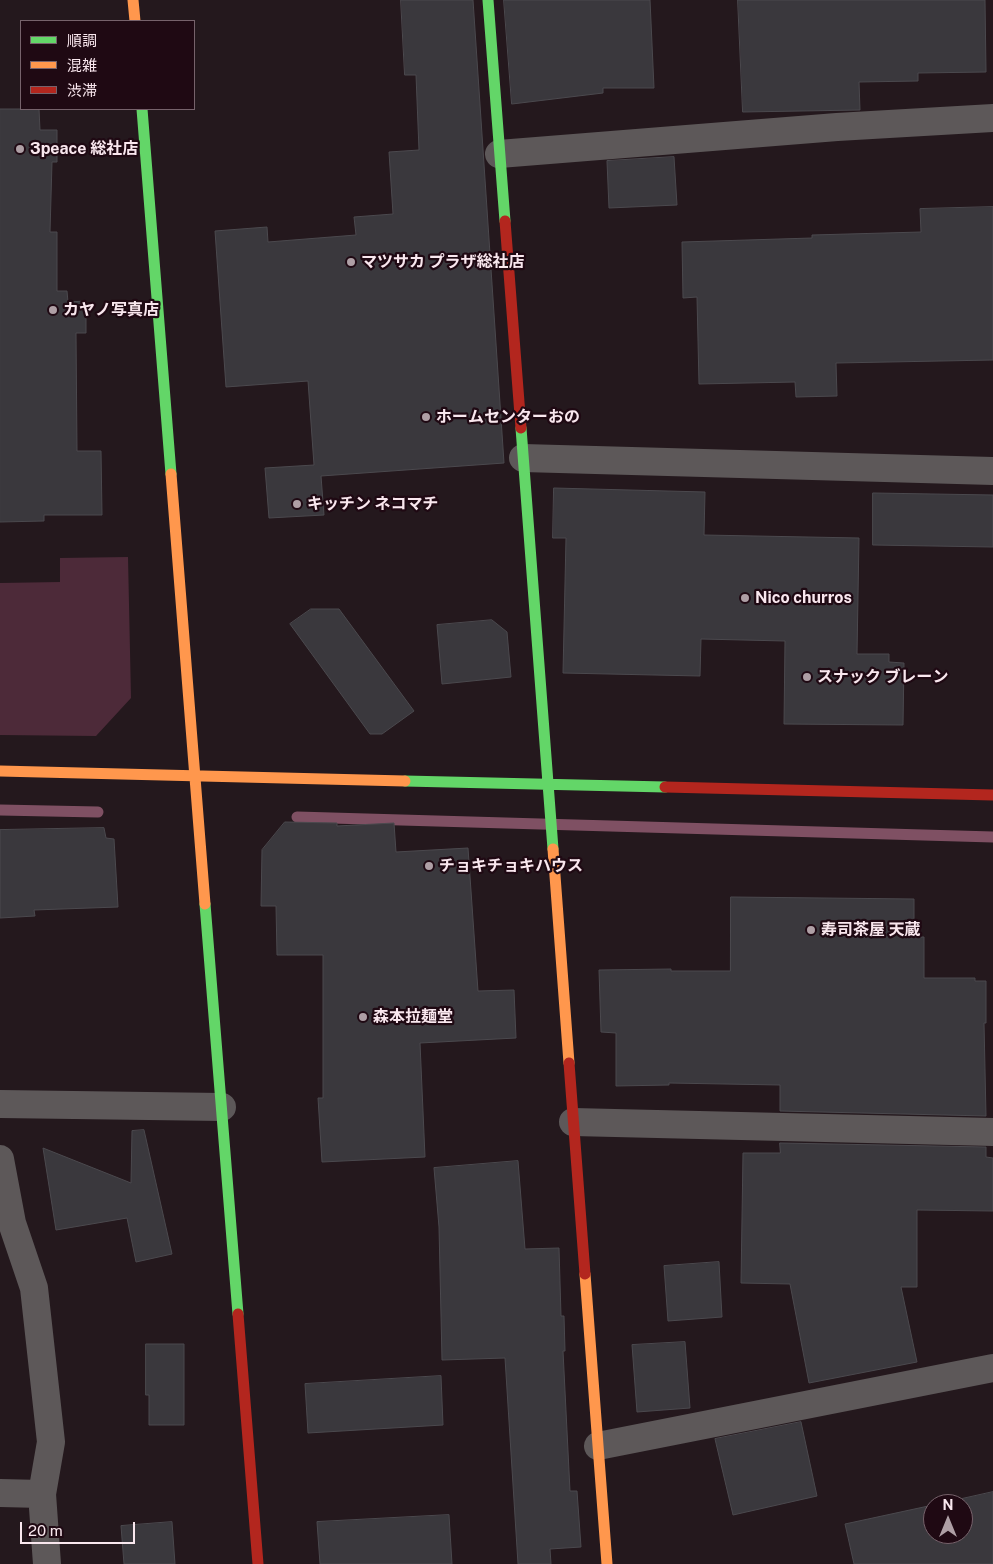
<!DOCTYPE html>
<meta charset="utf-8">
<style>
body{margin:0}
#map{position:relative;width:993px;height:1564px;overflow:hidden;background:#24181d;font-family:"Public Sans","Noto Sans JP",sans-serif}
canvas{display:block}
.legend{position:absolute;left:20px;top:20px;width:175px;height:90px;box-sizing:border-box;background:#1f0913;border:1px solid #76626b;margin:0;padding:6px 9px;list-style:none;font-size:15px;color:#f9e7ee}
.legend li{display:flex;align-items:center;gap:10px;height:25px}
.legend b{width:25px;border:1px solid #76626b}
.north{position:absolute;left:923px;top:1494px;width:50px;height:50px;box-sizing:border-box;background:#1f0913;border:1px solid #76626b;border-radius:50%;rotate:0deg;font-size:14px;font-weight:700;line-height:20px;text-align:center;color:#f9e7ee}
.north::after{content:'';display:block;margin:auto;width:18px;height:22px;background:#ae9fa5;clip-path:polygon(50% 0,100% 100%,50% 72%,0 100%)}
.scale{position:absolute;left:20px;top:1522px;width:115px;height:22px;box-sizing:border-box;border:2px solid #f9e7ee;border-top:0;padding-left:6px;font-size:15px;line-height:18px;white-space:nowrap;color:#f9e7ee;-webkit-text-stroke:4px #1f0913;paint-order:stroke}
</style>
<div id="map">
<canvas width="993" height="1564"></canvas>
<ul class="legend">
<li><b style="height:6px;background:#63d668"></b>順調</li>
<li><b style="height:6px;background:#ff974d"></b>混雑</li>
<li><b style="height:6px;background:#b3261e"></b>渋滞</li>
</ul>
<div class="north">N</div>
<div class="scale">20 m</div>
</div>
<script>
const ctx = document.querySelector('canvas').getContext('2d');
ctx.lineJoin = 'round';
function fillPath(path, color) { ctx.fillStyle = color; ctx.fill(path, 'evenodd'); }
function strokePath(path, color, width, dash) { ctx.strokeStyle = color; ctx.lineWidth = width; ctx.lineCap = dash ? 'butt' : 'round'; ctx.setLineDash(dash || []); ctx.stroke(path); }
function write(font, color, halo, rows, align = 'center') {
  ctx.font = font + ' "Public Sans","Noto Sans JP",sans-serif'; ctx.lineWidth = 4.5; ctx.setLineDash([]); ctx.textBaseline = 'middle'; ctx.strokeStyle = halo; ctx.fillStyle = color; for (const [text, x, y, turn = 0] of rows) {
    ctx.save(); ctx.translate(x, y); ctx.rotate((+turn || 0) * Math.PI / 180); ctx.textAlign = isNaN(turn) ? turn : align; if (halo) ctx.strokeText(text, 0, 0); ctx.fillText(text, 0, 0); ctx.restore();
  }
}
const green = new Path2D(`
 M 128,557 L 131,698 L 96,736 L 0,735 L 0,583 L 60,582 L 60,558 Z`);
const stream = new Path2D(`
 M 0,810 L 98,812
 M 297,817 L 993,837`);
const building = new Path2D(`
 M 401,0 L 473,0 L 504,463 L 321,476 L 324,515 L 269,518 L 265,468 L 314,465 L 308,381 L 226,387 L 215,231 L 267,227 L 268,242 L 356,235 L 354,217 L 393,214 L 389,152 L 419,150 L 416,75 L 405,75 Z
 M 504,0 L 650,0 L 654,88 L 603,88 L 603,93 L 512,104 Z
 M 738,0 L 985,0 L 986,72 L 918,73 L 918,81 L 859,82 L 860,110 L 743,112 Z
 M 0,109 L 39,109 L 40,130 L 57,130 L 57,162 L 52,162 L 50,232 L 57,232 L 57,291 L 67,291 L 68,302 L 86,301 L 86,333 L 76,333 L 77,451 L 101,451 L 102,515 L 44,515 L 44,521 L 0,522 Z
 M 674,157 L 677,205 L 609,208 L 607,161 Z
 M 993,207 L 993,360 L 836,363 L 837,396 L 796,397 L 795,382 L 699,384 L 697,297 L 683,298 L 682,242 L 812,238 L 812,235 L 921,232 L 920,209 Z
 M 554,488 L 705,492 L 704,535 L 859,538 L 857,654 L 889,654 L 889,662 L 904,663 L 903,725 L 784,724 L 785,641 L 701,639 L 700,676 L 563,673 L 566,538 L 553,538 Z
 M 873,493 L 993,495 L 993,547 L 873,545 Z
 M 311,609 L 339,609 L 414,711 L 382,734 L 370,734 L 290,624 Z
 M 492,620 L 507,632 L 511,677 L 442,684 L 437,625 Z
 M 285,822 L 337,823 L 337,826 L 394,823 L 396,852 L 468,848 L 478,991 L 514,990 L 516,1038 L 420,1043 L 425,1157 L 322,1162 L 318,1098 L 323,1098 L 323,955 L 277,955 L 276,906 L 261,906 L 262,850 Z
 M 104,828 L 106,838 L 114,839 L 118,907 L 34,910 L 35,916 L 0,918 L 0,830 Z
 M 731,897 L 914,899 L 914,937 L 924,937 L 924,978 L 975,978 L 975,981 L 986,981 L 986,1023 L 984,1023 L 986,1116 L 780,1111 L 780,1085 L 669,1083 L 669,1085 L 616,1086 L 616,1033 L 601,1032 L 599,970 L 671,969 L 671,971 L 730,971 Z
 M 144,1130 L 172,1254 L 136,1262 L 127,1218 L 56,1230 L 43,1148 L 131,1183 L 132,1131 Z
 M 780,1143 L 986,1147 L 986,1157 L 993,1158 L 993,1211 L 917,1210 L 917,1287 L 901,1287 L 917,1362 L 809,1383 L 790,1284 L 741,1283 L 743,1153 L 780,1153 Z
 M 518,1161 L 525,1249 L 559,1248 L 561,1316 L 564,1316 L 565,1351 L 563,1351 L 570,1491 L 577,1491 L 581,1547 L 550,1549 L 551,1564 L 518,1564 L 505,1358 L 442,1360 L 439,1227 L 434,1168 Z
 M 719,1262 L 722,1317 L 668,1321 L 664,1266 Z
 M 685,1342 L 690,1408 L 637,1412 L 632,1345 Z
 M 146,1344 L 184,1344 L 184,1425 L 149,1425 L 149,1395 L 146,1395 Z
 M 441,1376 L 443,1425 L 308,1433 L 305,1384 Z
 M 801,1422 L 817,1496 L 733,1515 L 715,1439 Z
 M 993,1492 L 993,1564 L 854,1564 L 845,1524 L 933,1505 L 933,1534 L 963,1534 L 963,1504 L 938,1504 Z
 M 449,1515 L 452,1564 L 320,1564 L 317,1522 Z
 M 172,1522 L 175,1564 L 124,1564 L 121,1526 Z`);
const street = new Path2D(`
 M 499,154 L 837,127 L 993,118
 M 523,458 L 993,471
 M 0,1104 L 222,1107
 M 573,1122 L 993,1132
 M 0,1159 L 12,1223 L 34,1288 L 51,1442 L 42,1494 L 47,1564
 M 598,1446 L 993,1368
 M 0,1493 L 42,1494`);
const fast = new Path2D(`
 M 488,0 L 505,221
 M 142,109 L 171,474
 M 521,428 L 553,849
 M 405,781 L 665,787
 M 205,904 L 238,1314`);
const slow = new Path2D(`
 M 133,0 L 135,21
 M 171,474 L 205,904
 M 0,771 L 405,781
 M 553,849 L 569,1063
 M 585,1274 L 607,1564`);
const jam = new Path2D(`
 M 505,221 L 521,428
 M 665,787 L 993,795
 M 569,1063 L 585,1274
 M 238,1314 L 258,1564`);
const markers = [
 [20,149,5,"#ae9fa5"],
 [351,262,5,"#ae9fa5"],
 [53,310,5,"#ae9fa5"],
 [426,417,5,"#ae9fa5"],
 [297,504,5,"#ae9fa5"],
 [745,598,5,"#ae9fa5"],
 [807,677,5,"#ae9fa5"],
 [429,866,5,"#ae9fa5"],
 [811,930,5,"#ae9fa5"],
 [363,1017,5,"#ae9fa5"]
];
const poiNames = [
 ["3peace 総社店",30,149],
 ["マツサカ プラザ総社店",361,262],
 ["カヤノ写真店",63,310],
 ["ホームセンターおの",436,417],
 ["キッチン ネコマチ",307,504],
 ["Nico churros",755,598],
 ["スナック ブレーン",817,677],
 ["チョキチョキハウス",439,866],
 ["寿司茶屋 天蔵",821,930],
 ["森本拉麺堂",373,1017]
];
fillPath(green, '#4d2a39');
strokePath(stream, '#7f5063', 11);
fillPath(building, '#3a383d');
strokePath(building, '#4b494e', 1);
strokePath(street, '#5d5859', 28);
strokePath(fast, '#63d668', 11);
strokePath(slow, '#ff974d', 11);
strokePath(jam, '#b3261e', 11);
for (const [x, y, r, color] of markers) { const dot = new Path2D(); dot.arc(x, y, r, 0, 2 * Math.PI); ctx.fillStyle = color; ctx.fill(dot); strokePath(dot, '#1f0913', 2); }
write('bold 16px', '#f9e7ee', '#1f0913', poiNames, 'left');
</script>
